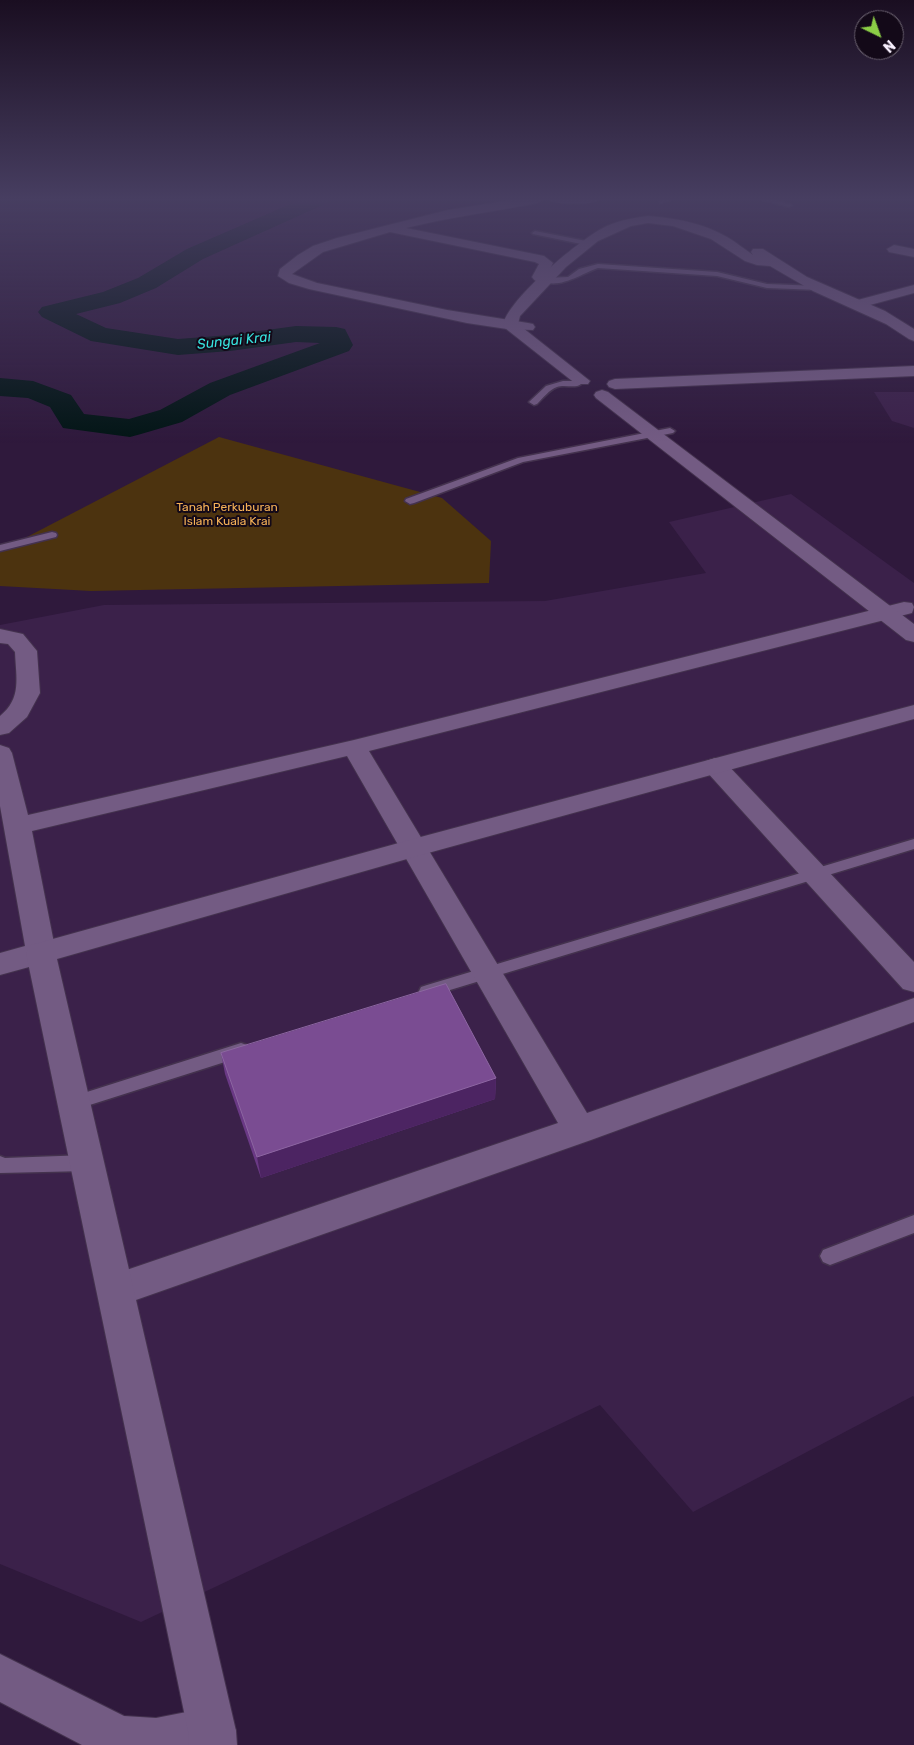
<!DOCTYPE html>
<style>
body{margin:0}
#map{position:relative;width:914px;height:1745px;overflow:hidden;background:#2f193c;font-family:Rubik,sans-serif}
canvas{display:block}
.north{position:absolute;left:854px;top:10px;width:50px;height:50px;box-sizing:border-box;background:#130918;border:1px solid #6e6573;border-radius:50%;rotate:138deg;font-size:14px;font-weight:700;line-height:20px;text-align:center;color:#f6eefc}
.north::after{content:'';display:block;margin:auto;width:18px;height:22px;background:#8bce46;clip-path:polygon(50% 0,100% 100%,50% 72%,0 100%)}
</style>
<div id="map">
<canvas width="914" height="1745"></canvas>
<div class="north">N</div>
</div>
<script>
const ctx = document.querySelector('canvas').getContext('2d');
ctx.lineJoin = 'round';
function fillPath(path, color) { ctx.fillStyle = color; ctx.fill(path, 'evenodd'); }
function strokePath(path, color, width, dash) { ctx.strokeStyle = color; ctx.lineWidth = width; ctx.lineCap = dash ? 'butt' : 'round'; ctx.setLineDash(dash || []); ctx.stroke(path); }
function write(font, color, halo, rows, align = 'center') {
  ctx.font = font + ' Rubik,sans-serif'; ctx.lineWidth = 4; ctx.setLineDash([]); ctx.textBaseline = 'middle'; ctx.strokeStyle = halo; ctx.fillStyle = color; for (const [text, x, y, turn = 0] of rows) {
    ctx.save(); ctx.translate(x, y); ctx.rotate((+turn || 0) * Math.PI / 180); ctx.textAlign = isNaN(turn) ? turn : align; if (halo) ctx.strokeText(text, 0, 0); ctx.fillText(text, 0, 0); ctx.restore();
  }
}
const built = new Path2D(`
 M 874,392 L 914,392 L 914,428 L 892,421 Z
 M 791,494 L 914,583 L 914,1397 L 913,1396 L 693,1512 L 600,1405 L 141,1622 L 0,1564 L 0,625 L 104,605 L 545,601 L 706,573 L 669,522 Z`);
const green = new Path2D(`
 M 219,437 L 442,498 L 491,541 L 489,583 L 91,591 L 0,586 L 0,551 Z`);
const river = new Path2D(`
 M 302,199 L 331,199 L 327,203 L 203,259 L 156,288 L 120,303 L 76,314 L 106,328 L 178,339 L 230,335 L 296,326 L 336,327 L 345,329 L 353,345 L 349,351 L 230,395 L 182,422 L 141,434 L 130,437 L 63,428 L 50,407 L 28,398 L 0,396 L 0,378 L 33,381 L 71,395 L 84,414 L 129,419 L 160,410 L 210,383 L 320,343 L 296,342 L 230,351 L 178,355 L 91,341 L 42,317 L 38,312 L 42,307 L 103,292 L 138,278 L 187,249 Z`);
const lane = new Path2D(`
 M 664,199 L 673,199 L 660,203 L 660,201 Z
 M 760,199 L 771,199 L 792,205 L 789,207 Z
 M 535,231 L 586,241 L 590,243 L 586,245 L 533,234 L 532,233 Z
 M 598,264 L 717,272 L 767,284 L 819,286 L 823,288 L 819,290 L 767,288 L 717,276 L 598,268 C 583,273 557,291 541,280 L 545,278 L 568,277 L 579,269 Z
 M 563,381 L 577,381 L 581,384 C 575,389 565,384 557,387 C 549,390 543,398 537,404 L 534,405 L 529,402 L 546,386 Z
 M 670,428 L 675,431 L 673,433 L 523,462 L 414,503 L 410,504 L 405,501 L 406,499 L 518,458 Z
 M 52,532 L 56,533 L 57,535 L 56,537 L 0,551 L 0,545 Z
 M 914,839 L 914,849 L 427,997 L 421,995 L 419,991 L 421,987 L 427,985 Z
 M 241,1043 L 247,1045 L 250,1050 L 247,1055 L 74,1110 L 68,1108 L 65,1103 L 68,1098 Z
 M 87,1155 L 94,1157 L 96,1163 L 94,1169 L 87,1171 L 0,1173 L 0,1156 L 5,1158 Z
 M 914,1215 L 914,1233 L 830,1265 L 823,1262 L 820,1256 L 823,1250 Z`);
const street = new Path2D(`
 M 520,199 L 543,199 L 537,203 C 493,212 449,217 406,228 L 544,256 L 553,263 L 547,275 L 552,280 L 550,283 C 543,285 536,283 532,277 L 539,264 L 535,262 L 390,232 L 323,252 L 292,274 L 317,283 L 447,310 L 528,323 L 533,324 L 535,327 L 533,330 L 507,329 L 467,323 L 309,289 L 289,283 L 278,276 L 280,269 L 298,255 L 313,246 L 337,238 L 448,210 Z
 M 549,199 L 599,199 C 593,205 555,205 549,199 Z
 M 894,245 L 914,249 L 914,257 L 889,252 L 887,249 Z
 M 914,285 L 914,293 L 859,308 L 854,307 L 852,304 L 854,301 Z
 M 914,366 L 914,376 L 615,389 L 609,387 L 607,384 L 609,381 L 615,379 Z
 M 904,602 L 912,603 L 914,607 L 912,613 L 369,751 L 587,1113 L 914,998 L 914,1022 L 591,1140 L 116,1307 L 103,1302 L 97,1290 L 103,1278 L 558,1123 L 347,756 L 32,831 L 56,953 L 51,961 L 0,975 L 0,953 L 25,946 L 0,806 L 0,745 L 9,748 L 12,753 L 28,815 L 354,740 Z
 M 0,629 L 23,634 L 37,651 L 40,693 L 27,717 L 9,733 L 0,735 L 0,716 C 22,698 16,678 15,652 L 8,644 L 0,643 Z
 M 715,758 L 724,761 L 914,962 L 914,992 L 903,989 L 706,771 L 702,766 L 706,761 Z
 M 0,1654 L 124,1716 L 156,1718 L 212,1707 L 229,1714 L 236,1731 L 230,1745 L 82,1745 L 0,1702 Z`);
const secondary = new Path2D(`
 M 648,216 C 675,218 703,223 727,237 C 736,242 744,249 753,255 L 751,252 L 753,249 L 763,249 L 807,277 L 885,311 L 914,329 L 914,341 L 909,339 L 886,324 L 813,291 L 770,266 L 757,265 L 745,261 L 711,239 L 673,226 L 648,223 L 631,226 L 598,241 L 566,267 L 520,316 L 518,324 L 590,381 L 588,384 L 576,384 L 505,328 L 503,325 C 508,299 582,237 607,226 C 620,220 634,218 648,216 Z
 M 602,390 L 608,392 L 914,624 L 914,642 L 906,640 L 596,398 L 594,395 L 596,392 Z
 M 914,705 L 914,719 L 421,855 L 57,959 L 236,1731 L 237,1745 L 189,1745 L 188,1731 L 26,953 L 31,945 L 413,839 Z`);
const wall = new Path2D(`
 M 221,1053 L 496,1078 L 495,1099 L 261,1178 L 225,1074 Z`);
const shadedWall = new Path2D(`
 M 496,1078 L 495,1099 L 261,1178 L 257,1157 Z`);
const building = new Path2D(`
 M 446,984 L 496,1078 L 257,1157 L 221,1053 Z`);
const farParknames = [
 ["Tanah Perkuburan",227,508],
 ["Islam Kuala Krai",227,522]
];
const farWaternames = [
 ["Sungai Krai",234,341,-6]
];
fillPath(built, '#3b214a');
fillPath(green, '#4c330f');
fillPath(river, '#021515');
strokePath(lane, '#44324e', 3);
strokePath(street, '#44324e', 2);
strokePath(secondary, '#44324e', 2);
fillPath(lane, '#735b83');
fillPath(street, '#735b83');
fillPath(secondary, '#735b83');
fillPath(wall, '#6a3985');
fillPath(shadedWall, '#4c2462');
fillPath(building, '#7a4c92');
strokePath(building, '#8d66a2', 1);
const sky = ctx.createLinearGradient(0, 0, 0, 443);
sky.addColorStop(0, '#1a0e21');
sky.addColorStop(0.45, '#473e61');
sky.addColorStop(1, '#473e6100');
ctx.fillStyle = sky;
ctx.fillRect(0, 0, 914, 443);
write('12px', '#f6b257', '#130918', farParknames);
write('italic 14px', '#37e3de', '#130918', farWaternames);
</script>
